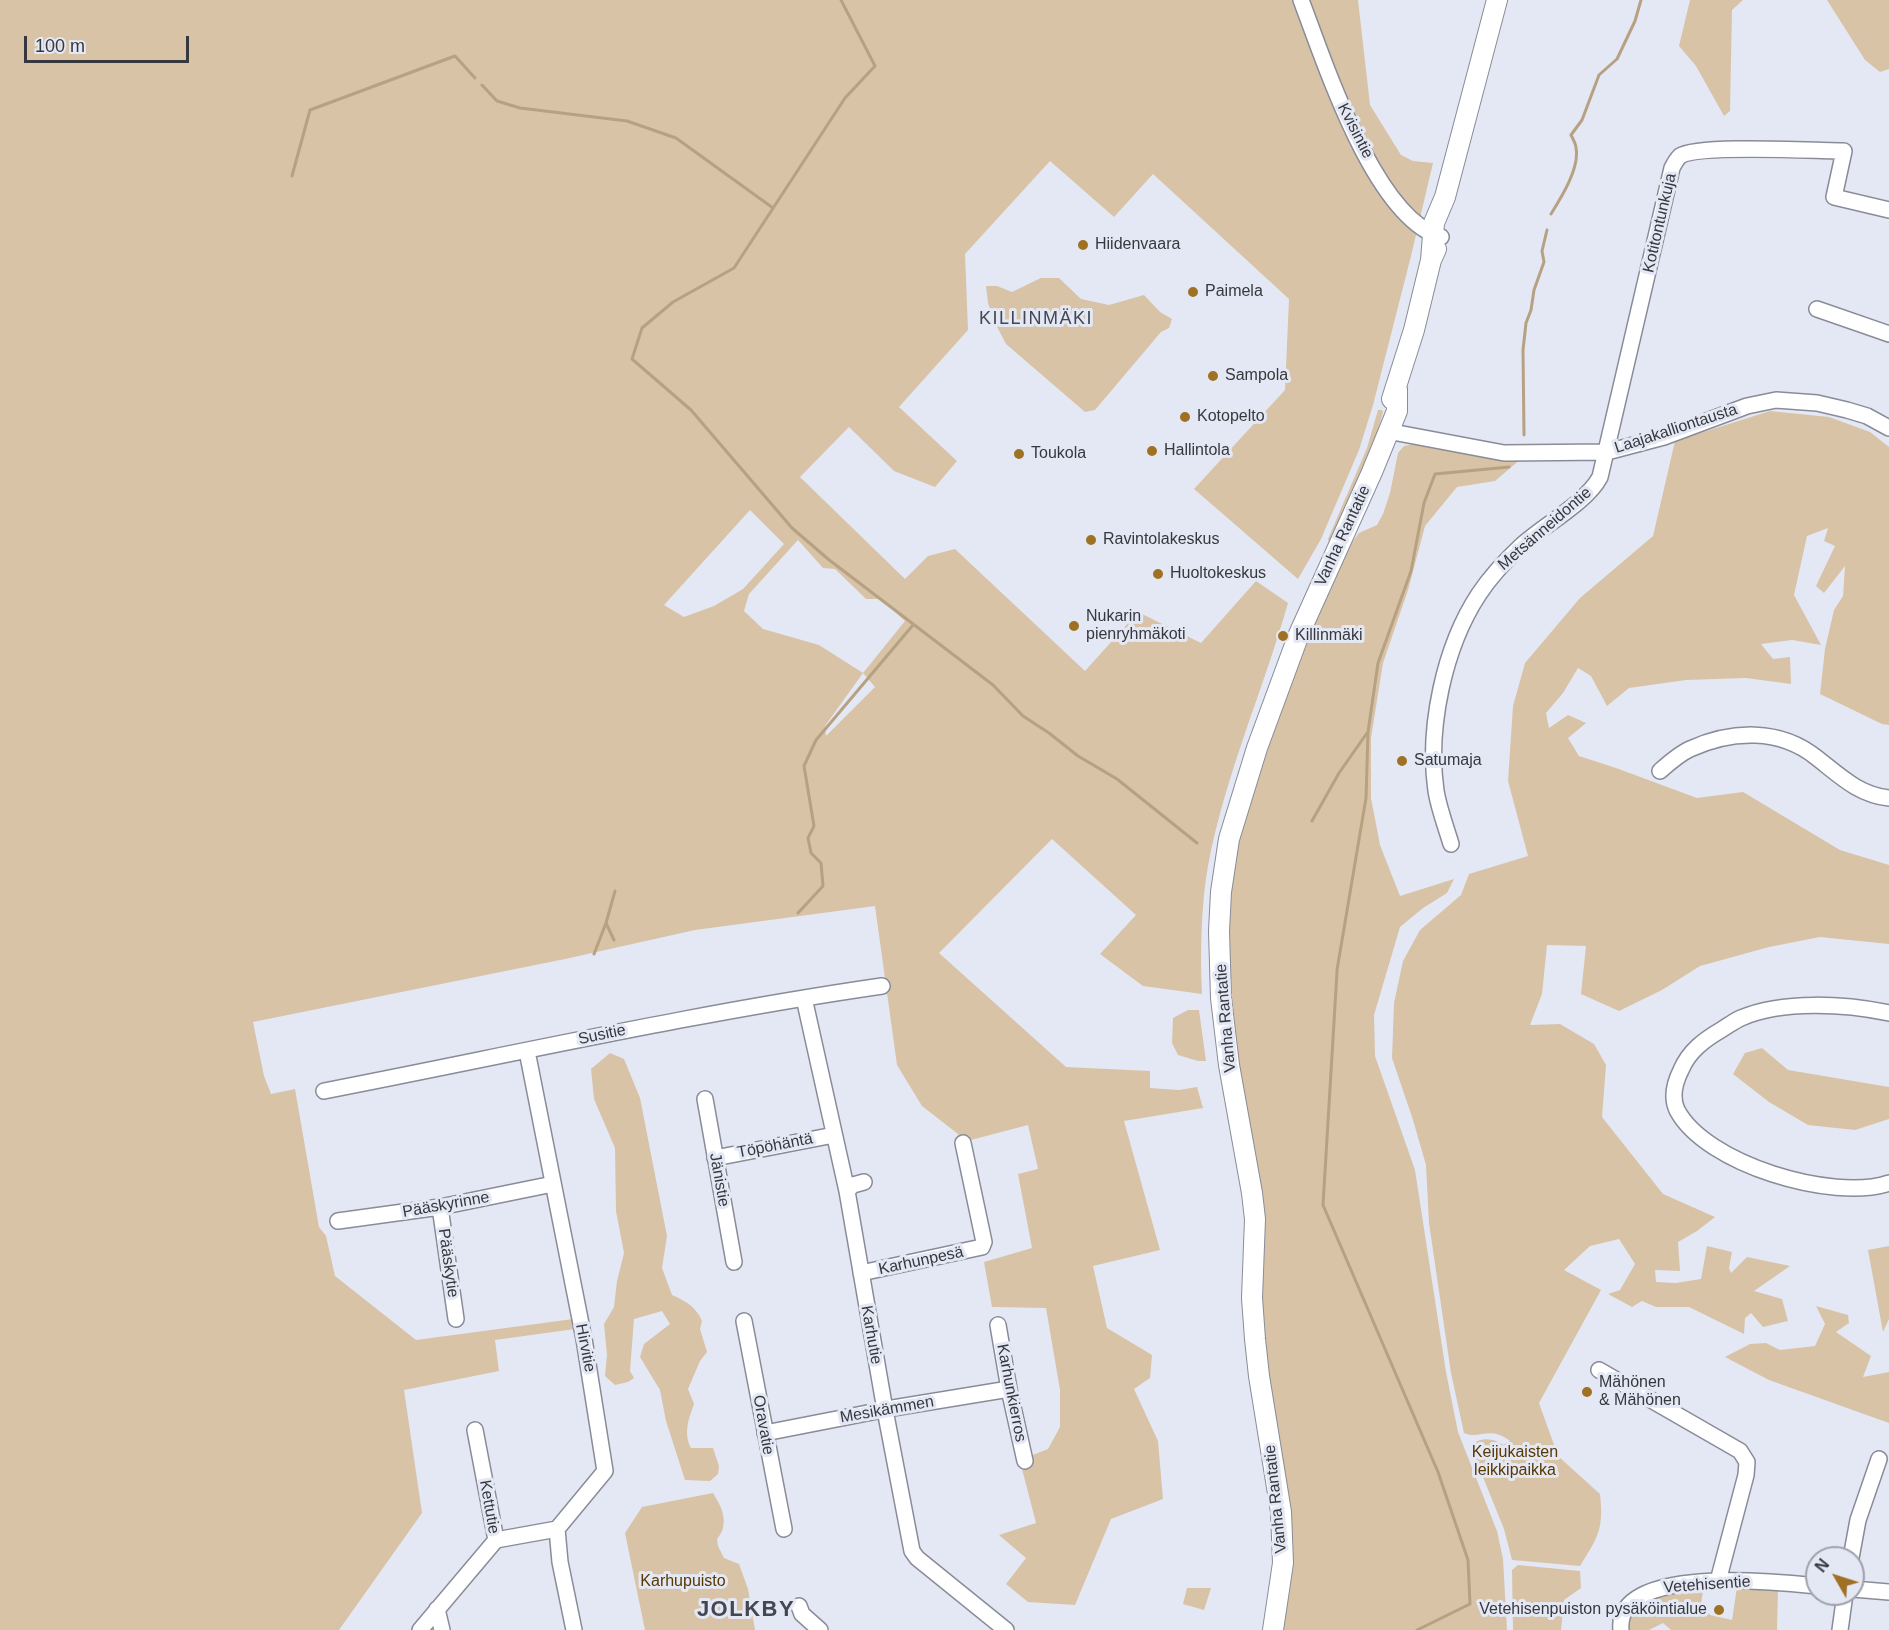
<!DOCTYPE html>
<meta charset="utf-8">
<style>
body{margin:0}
#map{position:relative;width:1889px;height:1630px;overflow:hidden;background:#e4e8f5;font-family:Arial,sans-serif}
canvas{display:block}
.north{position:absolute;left:1805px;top:1546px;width:60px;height:60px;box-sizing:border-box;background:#e4e8f5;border:2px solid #9fa2ab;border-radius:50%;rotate:309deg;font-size:16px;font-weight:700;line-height:24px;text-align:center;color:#37383d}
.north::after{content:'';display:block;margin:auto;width:21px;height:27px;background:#9f7123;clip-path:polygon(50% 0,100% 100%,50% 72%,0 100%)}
.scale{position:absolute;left:24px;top:36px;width:165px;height:27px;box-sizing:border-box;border:3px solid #37383d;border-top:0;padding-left:8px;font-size:18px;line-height:21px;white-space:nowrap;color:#37383d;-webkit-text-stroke:4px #e4e8f5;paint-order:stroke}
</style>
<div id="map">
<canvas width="1889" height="1630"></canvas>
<div class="north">N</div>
<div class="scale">100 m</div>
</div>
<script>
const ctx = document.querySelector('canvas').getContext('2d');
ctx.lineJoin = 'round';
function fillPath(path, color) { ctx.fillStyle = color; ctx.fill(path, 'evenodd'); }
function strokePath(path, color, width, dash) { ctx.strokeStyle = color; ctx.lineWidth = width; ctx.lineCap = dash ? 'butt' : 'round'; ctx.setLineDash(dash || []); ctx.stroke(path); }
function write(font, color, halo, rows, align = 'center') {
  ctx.font = font + ' Arial,sans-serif'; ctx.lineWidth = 6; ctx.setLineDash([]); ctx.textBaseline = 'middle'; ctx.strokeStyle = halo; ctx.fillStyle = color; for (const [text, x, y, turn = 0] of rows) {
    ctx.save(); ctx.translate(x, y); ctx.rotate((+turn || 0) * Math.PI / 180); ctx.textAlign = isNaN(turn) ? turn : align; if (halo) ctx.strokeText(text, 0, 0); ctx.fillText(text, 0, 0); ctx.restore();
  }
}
const green = new Path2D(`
 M 0,0 L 1358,0 L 1370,105 L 1401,155 L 1413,161 L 1433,163 L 1411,256 L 1373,405 L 1359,450 L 1321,539 L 1298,579 L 1194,489 L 1285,390 L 1289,299 L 1153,174 L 1114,217 L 1050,161 L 965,254 L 968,330 L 899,407 L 957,461 L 935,487 L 894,471 L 849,427 L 800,477 L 905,579 L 928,556 L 955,549 L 1085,671 L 1138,612 L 1201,643 L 1256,581 L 1288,603 C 1263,691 1225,775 1208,866 C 1201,905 1200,955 1202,994 L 1143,986 L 1100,954 L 1136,915 L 1052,839 L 939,953 L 1066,1067 L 1150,1071 L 1150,1088 L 1179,1090 L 1197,1087 L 1203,1108 L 1124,1121 L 1160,1250 L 1093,1266 L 1107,1328 L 1152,1355 L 1150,1378 L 1134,1389 L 1158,1441 L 1163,1499 L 1111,1519 L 1075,1605 L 1028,1602 L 1006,1584 L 1026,1558 L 999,1535 L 1036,1523 L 1022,1469 L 1030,1456 L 1048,1449 L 1060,1427 L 1060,1390 L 1046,1308 L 992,1307 L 984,1262 L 1032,1248 L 1018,1174 L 1038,1169 L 1028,1125 L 967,1141 L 922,1106 L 897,1065 L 875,906 L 695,930 L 565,959 L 253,1022 L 264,1076 L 271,1094 L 295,1089 L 319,1227 L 326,1236 L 335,1276 L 416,1340 L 573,1319 L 575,1329 L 495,1340 L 499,1371 L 404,1390 L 422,1513 L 339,1630 L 0,1630 ZM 750,510 L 784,544 L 743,589 L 714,606 L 684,617 L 664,605 ZM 798,540 L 823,568 L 835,569 L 866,599 L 881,599 L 905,621 L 863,673 L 819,645 L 763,629 L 744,611 L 749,594 ZM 863,673 L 875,687 L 826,736 L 825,726 Z
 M 1690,0 L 1743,0 L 1732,10 L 1730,111 L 1724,116 L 1696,66 L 1679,46 Z
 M 1827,0 L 1889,0 L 1889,69 L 1880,72 L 1865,60 Z
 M 1041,278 L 1059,278 L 1081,299 L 1109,305 L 1144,295 L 1160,312 L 1172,319 L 1169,328 L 1161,332 L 1095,410 L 1085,412 L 1006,344 L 994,321 L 988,303 L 986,286 L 997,286 L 1012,292 Z
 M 1378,410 L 1382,410 L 1383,412 L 1372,450 L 1332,542 L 1329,542 L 1328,539 L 1367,448 Z
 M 1770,411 L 1829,417 L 1870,432 L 1889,447 L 1889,725 L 1882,724 L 1820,694 L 1825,649 L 1834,610 L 1843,596 L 1845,566 L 1824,593 L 1816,586 L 1835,546 L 1824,541 L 1828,528 L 1807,536 L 1794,595 L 1821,645 L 1792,640 L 1761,644 L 1773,659 L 1790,657 L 1791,684 L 1746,678 L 1686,680 L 1629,688 L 1607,706 L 1591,676 L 1578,668 L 1563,693 L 1546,713 L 1549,728 L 1568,715 L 1586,723 L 1568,738 L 1579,756 L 1616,768 L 1697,798 L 1743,792 L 1840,850 L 1889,865 L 1889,944 L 1820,937 L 1769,947 L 1700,966 L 1662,990 L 1619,1011 L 1581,994 L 1586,946 L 1547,945 L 1542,994 L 1530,1025 L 1560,1024 L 1594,1044 L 1606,1065 L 1602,1117 L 1663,1194 L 1715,1217 L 1697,1231 L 1678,1242 L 1680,1271 L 1655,1270 L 1656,1282 L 1676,1283 L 1701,1279 L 1707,1246 L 1732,1252 L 1729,1268 L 1731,1273 L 1747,1257 L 1790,1266 L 1754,1291 L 1782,1299 L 1788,1321 L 1763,1327 L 1751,1313 L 1745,1318 L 1744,1334 L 1689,1307 L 1656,1307 L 1642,1301 L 1632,1307 L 1608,1294 L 1620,1290 L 1635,1264 L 1619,1239 L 1590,1246 L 1564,1270 L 1601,1290 L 1539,1403 L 1558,1456 L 1600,1494 C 1604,1529 1598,1537 1580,1566 L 1512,1560 L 1504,1529 L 1472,1450 L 1472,1444 C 1481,1437 1495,1438 1503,1445 L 1510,1441 C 1489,1425 1480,1440 1464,1433 L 1451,1373 L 1429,1223 L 1426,1165 L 1413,1120 L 1392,1058 L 1394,1003 L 1403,961 L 1420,930 L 1461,895 L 1469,874 L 1528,856 L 1508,781 L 1513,706 L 1525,663 L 1580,598 L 1653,536 L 1675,441 Z
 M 1413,444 L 1474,455 L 1522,458 L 1495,481 L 1457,487 L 1425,526 L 1408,590 L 1383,663 L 1371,738 L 1371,798 L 1380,845 L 1400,896 L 1454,879 L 1447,893 L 1423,908 L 1400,927 L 1374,1015 L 1375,1056 L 1415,1170 L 1446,1372 L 1458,1432 L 1497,1531 L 1503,1559 L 1507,1630 L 1279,1630 L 1266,1373 L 1226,956 L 1227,869 L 1289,676 L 1338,561 L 1359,533 L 1377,525 L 1383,514 L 1390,493 L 1398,453 L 1404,446 Z
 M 1188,1010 L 1199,1010 L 1206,1061 L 1198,1061 L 1178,1055 L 1172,1043 L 1173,1018 Z
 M 1762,1048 L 1788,1070 L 1889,1087 L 1889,1119 L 1855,1130 L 1808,1125 L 1769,1102 L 1733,1074 L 1745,1053 Z
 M 610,1053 L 624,1059 L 640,1098 L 667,1236 L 662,1268 L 672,1295 C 686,1301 696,1307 702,1321 L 700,1329 L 707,1352 L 700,1361 L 688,1389 L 694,1404 C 689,1418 683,1433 691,1448 L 713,1448 L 719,1466 L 718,1474 L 710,1481 L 685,1480 L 666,1421 L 660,1390 L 640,1357 L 644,1344 L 670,1324 L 662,1311 L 634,1319 L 630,1371 L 634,1378 L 628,1382 L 615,1385 L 605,1376 L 607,1355 L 604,1324 L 614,1307 L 617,1281 L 624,1253 L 616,1211 L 615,1148 L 594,1099 L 591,1069 Z
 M 1889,1246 L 1889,1319 L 1883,1332 L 1868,1250 Z
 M 1816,1306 L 1848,1315 L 1849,1323 L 1836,1332 L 1871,1356 L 1863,1377 L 1889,1372 L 1889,1423 L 1769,1380 L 1725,1357 L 1750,1344 L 1766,1343 L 1780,1350 L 1815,1346 L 1825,1324 Z
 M 713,1493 C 722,1507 730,1524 717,1539 L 718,1546 L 724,1558 L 739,1564 L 748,1589 L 755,1630 L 645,1630 L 625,1533 L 642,1507 Z
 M 1518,1565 L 1580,1571 L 1581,1588 L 1564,1600 L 1561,1630 L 1513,1630 L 1512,1570 Z
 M 1737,1587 L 1778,1589 L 1777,1630 L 1671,1630 L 1663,1623 L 1649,1630 L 1627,1630 L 1629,1619 L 1639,1603 L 1672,1590 L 1711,1588 L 1713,1592 L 1703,1592 L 1701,1603 L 1710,1615 L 1732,1620 Z
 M 1187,1588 L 1211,1588 L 1204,1610 L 1183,1604 Z`);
const stream = new Path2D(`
 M 841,0 L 875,66 L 845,98 L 734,268 L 673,302 L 642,328 L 632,359 L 691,410 L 792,528 L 828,559 L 993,685 L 1023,716 L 1049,733 L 1078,756 L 1117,779 L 1197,843
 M 482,85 L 497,101 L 520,108 L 627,121 L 676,138 L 773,208
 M 292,176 L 310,110 L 455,56 L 475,78
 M 1551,214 C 1561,198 1580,168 1576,148 C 1576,144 1573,139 1571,135 L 1582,120 L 1599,75 L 1617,59 L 1635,21 L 1641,0
 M 1524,435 L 1523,350 L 1526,323 L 1531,310 L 1534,290 L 1544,262 L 1542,251 L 1547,230
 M 1312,821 L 1339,773 L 1367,733
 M 798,913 L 823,886 L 821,863 L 811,853 L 808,838 L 814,826 L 804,766 L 816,740 L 913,625
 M 606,923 L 614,940
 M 594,954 L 606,923 L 615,891
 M 1337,970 L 1366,798 L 1368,732 L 1378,663 L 1411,571 L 1424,503 L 1435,474 L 1509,467
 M 1337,972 L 1323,1205 L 1438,1472 L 1468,1560 L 1470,1604 L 1417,1630`);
const minor = new Path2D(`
 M 1301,0 C 1324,60 1374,218 1441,237
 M 1817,309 L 1889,334
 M 1387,431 L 1504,453 L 1607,452 L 1664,437 L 1747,406 L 1776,400 L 1817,403 L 1847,410 L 1867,416 L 1889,428
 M 1660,771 C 1669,763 1679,754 1690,749 C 1732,730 1780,728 1817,758 C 1840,776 1859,795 1889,798
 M 1451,844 C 1446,827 1439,809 1436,791 C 1427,728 1444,647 1479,594 C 1491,576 1506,560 1521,546 C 1544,525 1587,502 1600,477 L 1672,168 C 1674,164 1677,159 1680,156 C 1698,144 1816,151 1844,151 L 1834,197 L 1889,210
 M 804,998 L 847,1191 L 885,1410 L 912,1551 L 917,1558 L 1006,1630
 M 1889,1013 C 1845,1004 1783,1000 1741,1018 C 1734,1021 1728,1026 1721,1030 C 1704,1040 1689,1051 1681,1070 C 1675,1082 1671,1097 1677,1110 C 1705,1164 1833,1202 1889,1183
 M 527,1051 L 584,1339 L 605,1471 L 557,1529 L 560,1562 L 574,1630
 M 324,1091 C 509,1055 695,1013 882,986
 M 705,1099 L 734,1262
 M 715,1158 L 834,1135
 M 847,1191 L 853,1185 L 864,1182
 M 440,1207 L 456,1319
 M 338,1221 L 440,1207 L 553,1184
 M 861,1273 L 982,1247 L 984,1242 L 963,1143
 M 744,1321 L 784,1529
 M 998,1325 L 1009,1389 L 1025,1461
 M 1599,1370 L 1740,1451 L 1747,1462 L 1746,1475 L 1718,1581
 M 765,1433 L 893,1408 L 1009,1389
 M 496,1540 L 557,1529
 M 1851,1558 L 1858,1520 L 1879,1459
 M 1853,1589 L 1889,1592
 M 799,1606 L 802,1614 L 820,1630
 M 437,1609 L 442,1630
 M 420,1630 L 496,1540 L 475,1430
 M 1621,1630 C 1614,1564 1778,1582 1817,1586
 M 1840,1630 L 1845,1594`);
const major = new Path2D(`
 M 1431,260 L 1434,223 L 1445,197 L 1497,0
 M 1392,399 L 1414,330 L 1431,260 L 1436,249
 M 1273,1630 L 1283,1563 L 1281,1512 L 1259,1376 L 1255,1339 L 1252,1298 L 1255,1219 L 1252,1193 L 1229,1065 L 1221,998 L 1219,931 L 1221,892 L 1229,839 L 1257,748 L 1299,634 L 1372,472 L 1397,411 L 1397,389`);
const markers = [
 [1083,245,6,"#9f7123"],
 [1193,292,6,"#9f7123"],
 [1213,376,6,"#9f7123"],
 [1185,417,6,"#9f7123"],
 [1152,451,6,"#9f7123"],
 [1019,454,6,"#9f7123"],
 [1091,540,6,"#9f7123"],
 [1158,574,6,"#9f7123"],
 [1074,626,6,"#9f7123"],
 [1283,636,6,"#9f7123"],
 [1402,761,6,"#9f7123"],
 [1587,1392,6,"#9f7123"],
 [1719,1610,6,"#9f7123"]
];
const streetNames = [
 ["Kvisintie",1355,131,63],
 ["Kotitontunkuja",1660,223,-77],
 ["Laajakalliontausta",1676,429,-18],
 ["Metsänneidontie",1545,529,-41],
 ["Vanha Rantatie",1343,536,-65],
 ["Vanha Rantatie",1226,1018,-95],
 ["Susitie",602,1035,-12],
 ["Töpöhäntä",775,1146,-11],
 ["Jänistie",719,1180,80],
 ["Pääskyrinne",446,1205,-10],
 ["Karhunpesä",921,1261,-12],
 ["Pääskytie",448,1263,82],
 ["Karhutie",871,1335,80],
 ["Hirvitie",585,1348,79],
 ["Karhunkierros",1011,1393,79],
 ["Mesikämmen",887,1410,-10],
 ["Oravatie",763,1425,80],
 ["Vanha Rantatie",1276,1499,-96],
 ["Kettutie",489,1507,80],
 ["Vetehisentie",1707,1585,-4]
];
const poiNames = [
 ["Hiidenvaara",1095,245],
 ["Paimela",1205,292],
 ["Sampola",1225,376],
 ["Kotopelto",1197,417],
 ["Hallintola",1164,451],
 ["Toukola",1031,454],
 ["Ravintolakeskus",1103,540],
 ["Huoltokeskus",1170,574],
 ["Nukarin",1086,617],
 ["pienryhmäkoti",1086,635],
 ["Killinmäki",1295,636],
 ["Satumaja",1414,761],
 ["Mähönen",1599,1383],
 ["& Mähönen",1599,1401],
 ["Vetehisenpuiston pysäköintialue",1707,1610,"right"]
];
const parkNames = [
 ["Keijukaisten",1515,1453],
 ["leikkipaikka",1515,1471],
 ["Karhupuisto",683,1582]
];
const neighbourhoodNames = [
 ["KILLINMÄKI",1036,319]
];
const districtNames = [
 ["JOLKBY",746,1610]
];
fillPath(green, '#d8c3a6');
strokePath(stream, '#b7a183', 3);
strokePath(minor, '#898c98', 18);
strokePath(major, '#898c98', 22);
strokePath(minor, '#fff', 15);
strokePath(major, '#fff', 20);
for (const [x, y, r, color] of markers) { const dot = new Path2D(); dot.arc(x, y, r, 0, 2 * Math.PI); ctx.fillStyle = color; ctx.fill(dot); strokePath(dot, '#e4e8f5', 2); }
write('16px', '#37383d', '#e4e8f5', streetNames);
write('16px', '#37383d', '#e4e8f5', poiNames, 'left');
write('16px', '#573800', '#e4e8f5', parkNames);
ctx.letterSpacing = '1.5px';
write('18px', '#444751', '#e4e8f5', neighbourhoodNames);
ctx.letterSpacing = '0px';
ctx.letterSpacing = '1.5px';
write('bold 22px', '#444751', '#e4e8f5', districtNames);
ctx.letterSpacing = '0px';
</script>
